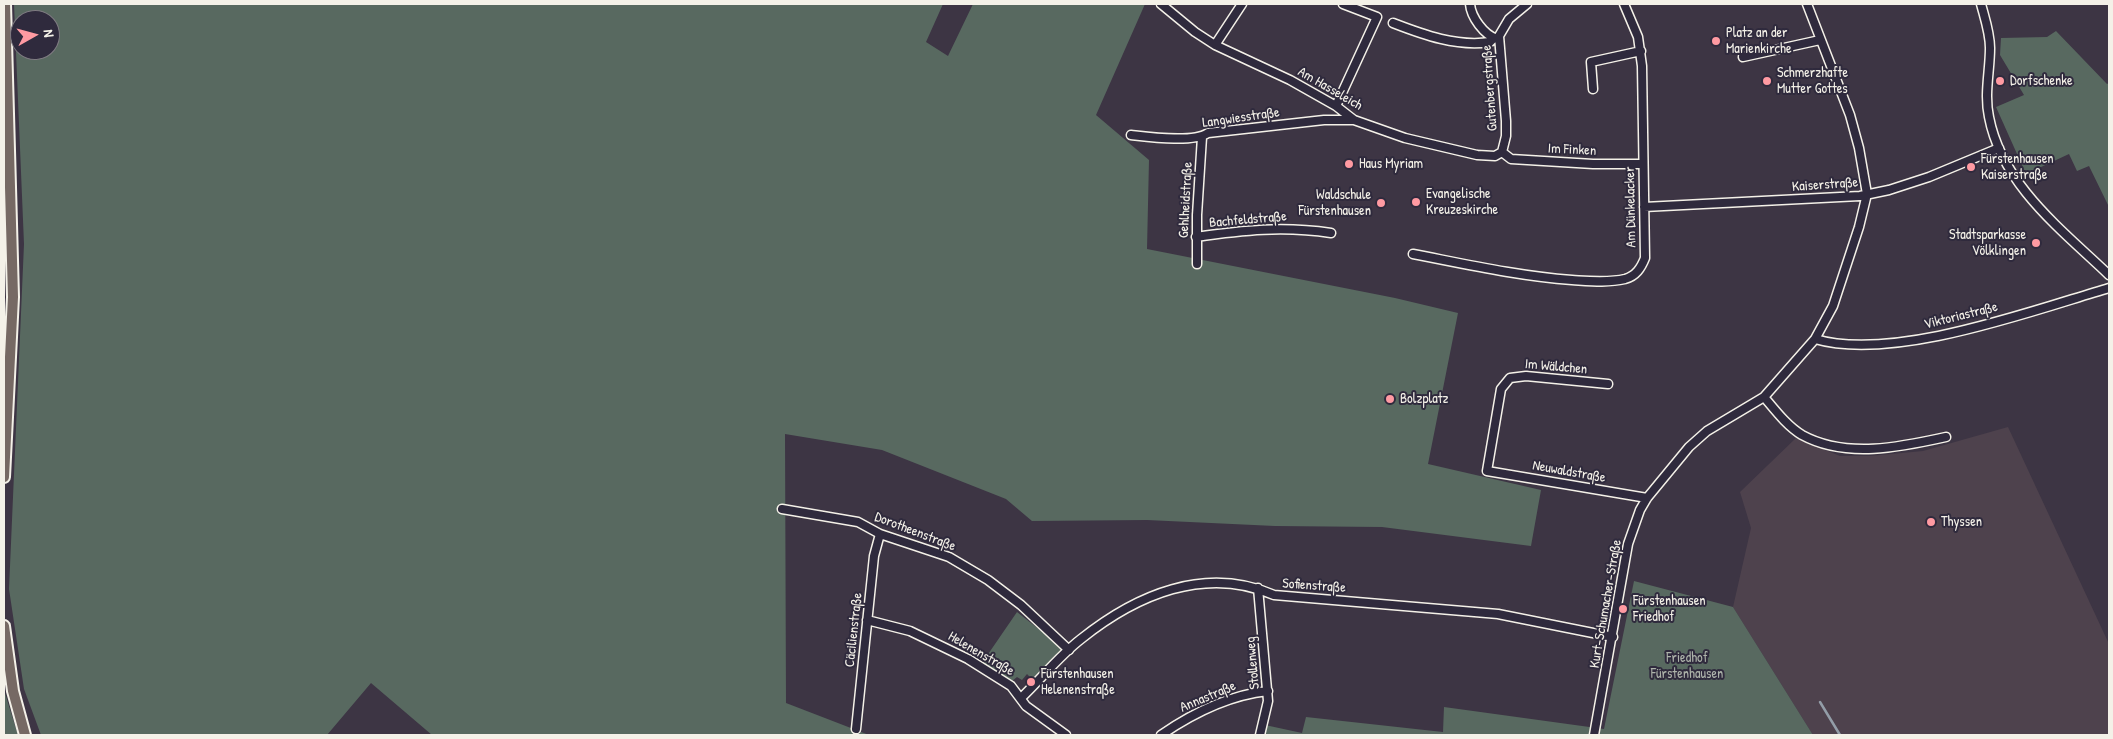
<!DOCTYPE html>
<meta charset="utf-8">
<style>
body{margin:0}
#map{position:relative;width:2113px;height:739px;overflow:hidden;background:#3d3544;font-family:"Patrick Hand",sans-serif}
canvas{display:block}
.frame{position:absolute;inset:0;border:5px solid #f4f1e8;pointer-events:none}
.north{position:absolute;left:10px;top:10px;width:50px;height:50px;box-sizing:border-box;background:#2f2a3d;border:1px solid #7e7a81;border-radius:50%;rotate:83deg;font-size:14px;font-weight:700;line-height:20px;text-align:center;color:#f4f1e8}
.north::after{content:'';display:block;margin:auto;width:18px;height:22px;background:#ff9aa2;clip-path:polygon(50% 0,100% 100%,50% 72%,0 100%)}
</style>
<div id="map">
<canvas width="2113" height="739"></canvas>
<div class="frame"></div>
<div class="north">N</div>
</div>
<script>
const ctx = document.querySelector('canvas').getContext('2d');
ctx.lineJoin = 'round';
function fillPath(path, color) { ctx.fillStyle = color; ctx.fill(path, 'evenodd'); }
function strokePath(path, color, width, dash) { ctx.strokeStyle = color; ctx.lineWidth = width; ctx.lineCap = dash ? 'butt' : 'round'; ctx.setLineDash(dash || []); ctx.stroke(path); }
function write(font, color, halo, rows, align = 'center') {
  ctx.font = font + ' "Patrick Hand",sans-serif'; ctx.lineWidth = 4; ctx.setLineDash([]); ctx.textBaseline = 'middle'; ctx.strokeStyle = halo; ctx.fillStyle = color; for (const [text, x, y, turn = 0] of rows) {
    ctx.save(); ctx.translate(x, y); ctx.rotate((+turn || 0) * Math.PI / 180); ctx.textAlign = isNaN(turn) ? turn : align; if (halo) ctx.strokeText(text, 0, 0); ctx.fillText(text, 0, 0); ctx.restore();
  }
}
const built = new Path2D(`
 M 2008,427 L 2109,644 L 2109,735 L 1813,735 L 1733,607 L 1751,528 L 1740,492 L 1796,438 L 1840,456 L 1870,456 L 1923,451 Z`);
const green = new Path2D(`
 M 14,4 L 943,4 L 926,42 L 948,56 L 973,4 L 1145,4 L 1096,115 L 1149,160 L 1147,249 L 1395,298 L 1458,313 L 1428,464 L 1541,490 L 1531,546 L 1382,527 L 1275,526 L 1147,520 L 1032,521 L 1006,499 L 882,450 L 785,434 L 786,703 L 869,735 L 432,735 L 371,683 L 327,735 L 41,735 L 24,689 L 9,589 L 24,244 ZM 20,20 L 50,20 L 50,50 L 20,50 Z
 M 2056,31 L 2107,84 L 2109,83 L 2109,207 L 2089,166 L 2077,171 L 2069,154 L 2026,174 L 1996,107 L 2024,95 L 2000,55 L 2001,38 L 2047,37 Z
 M 1634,581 L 1733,607 L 1813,735 L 1263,735 L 1265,725 L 1302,733 L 1306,717 L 1443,732 L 1444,707 L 1604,729 Z
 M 1017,612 L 1063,648 L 1032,679 L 1027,674 L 1022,680 L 1017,677 L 1012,681 L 982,663 Z
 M 4,690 L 18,735 L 4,735 Z`);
const stream = new Path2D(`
 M 1820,702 L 1840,735`);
const minor = new Path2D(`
 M 1161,4 L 1195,32 L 1215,45 L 1290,80 L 1336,106 L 1354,120 L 1405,138 L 1477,155 L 1495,156 L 1502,152
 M 1470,4 C 1471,17 1484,35 1497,39
 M 1981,4 C 1985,19 1990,33 1990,48 C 1990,71 1984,94 1989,117 C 2002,185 2062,230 2109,275
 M 1393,23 C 1424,35 1457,47 1490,42 L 1494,38
 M 1215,45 L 1242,4
 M 1743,57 L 1820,40
 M 1593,89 L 1591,62 L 1641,51
 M 1336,106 L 1377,17 L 1343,4
 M 1131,135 C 1149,137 1193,143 1208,133 L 1324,120 L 1354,120
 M 1502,152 L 1506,136 L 1506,121 L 1499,36 L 1509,19 L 1527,4
 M 1502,152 L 1511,159 L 1593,164 L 1642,164
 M 1644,207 L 1860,196 L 1889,190 L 1929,177 L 1999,148
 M 1196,237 C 1244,230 1283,226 1331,233
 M 1413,254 C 1465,264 1518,276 1572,280 C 1589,281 1608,283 1625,279 C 1636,276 1641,268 1645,258 L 1642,66 L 1638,37 L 1624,4
 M 1197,264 L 1197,215 L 1202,137
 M 1815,339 C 1893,362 2031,311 2109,288
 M 1608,384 L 1526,376 L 1510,378 L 1501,389 L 1487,471 L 1647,498
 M 1764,397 C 1775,410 1787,426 1802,435 C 1846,459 1901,447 1946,437
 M 782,509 L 858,522 L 880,534 L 949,557 L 988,580 L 1021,605 L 1069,650
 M 1258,588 L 1268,701 L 1260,735
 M 867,620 L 910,631 L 968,659 L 1011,686 L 1026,706 L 1066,735
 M 1021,698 C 1041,679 1059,656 1081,639 C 1136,595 1205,565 1274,595 L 1498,614 L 1613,637
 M 856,729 L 874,556 L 880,534
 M 1161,735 C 1193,713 1229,695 1268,691
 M 1594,735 L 1628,544 L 1640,510 L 1647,498 L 1689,447 L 1707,431 L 1764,397 L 1815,339 L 1833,306 L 1859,227 L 1867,194 L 1859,148 L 1850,115 L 1807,4`);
const major = new Path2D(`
 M 4,477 L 13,297 L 5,4
 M 4,626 L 13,691 L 25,735`);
const markers = [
 [1716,41,5,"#ff9aa2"],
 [1767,81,5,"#ff9aa2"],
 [2000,81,5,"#ff9aa2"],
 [1349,164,5,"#ff9aa2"],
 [1971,167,5,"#ff9aa2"],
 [1416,202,5,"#ff9aa2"],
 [1381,203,5,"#ff9aa2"],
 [2036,243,5,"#ff9aa2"],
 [1390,399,5,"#ff9aa2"],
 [1931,522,5,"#ff9aa2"],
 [1623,609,5,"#ff9aa2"],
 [1031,682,5,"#ff9aa2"]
];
const poiNames = [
 ["Platz an der",1726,33],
 ["Marienkirche",1726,49],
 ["Schmerzhafte",1777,73],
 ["Mutter Gottes",1777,89],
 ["Dorfschenke",2010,81],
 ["Fürstenhausen",1981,159],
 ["Kaiserstraße",1981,175],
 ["Haus Myriam",1359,164],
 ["Evangelische",1426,194],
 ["Kreuzeskirche",1426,210],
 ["Waldschule",1371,195,"right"],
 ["Fürstenhausen",1371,211,"right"],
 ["Stadtsparkasse",2026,235,"right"],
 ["Völklingen",2026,251,"right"],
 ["Bolzplatz",1400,399],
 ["Thyssen",1941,522],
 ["Fürstenhausen",1633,601],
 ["Friedhof",1633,617],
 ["Fürstenhausen",1041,674],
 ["Helenenstraße",1041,690]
];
const streetNames = [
 ["Gutenbergstraße",1490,88,-94],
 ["Am Hasseleich",1330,89,30],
 ["Langwiesstraße",1241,118,-8],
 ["Im Finken",1572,150,3],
 ["Kaiserstraße",1825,185,-4],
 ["Gehlheidstraße",1186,200,-87],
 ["Am Dünkelacker",1631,207,-91],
 ["Bachfeldstraße",1248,220,-5],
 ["Viktoriastraße",1961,316,-14],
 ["Im Wäldchen",1556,367,5],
 ["Neuwaldstraße",1569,472,10],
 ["Dorotheenstraße",915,532,21],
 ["Sofienstraße",1314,586,4],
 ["Kurt-Schumacher-Straße",1606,604,-80],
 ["Cäcilienstraße",854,630,-84],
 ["Helenenstraße",981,654,30],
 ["Stollenweg",1253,663,-95],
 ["Annastraße",1208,697,-23]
];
const parkNames = [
 ["Friedhof",1687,658],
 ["Fürstenhausen",1687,674]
];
fillPath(built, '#4e424d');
fillPath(green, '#586960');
strokePath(stream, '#939da8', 2.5);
strokePath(minor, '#f4f1e8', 11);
strokePath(major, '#f4f1e8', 14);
strokePath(minor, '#2f2a3d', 8);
strokePath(major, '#766964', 10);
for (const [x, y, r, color] of markers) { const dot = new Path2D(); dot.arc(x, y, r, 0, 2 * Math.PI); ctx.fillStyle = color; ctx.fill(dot); strokePath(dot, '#2f2a3d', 2); }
write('14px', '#f4f1e8', '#2f2a3d', poiNames, 'left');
write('14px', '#f4f1e8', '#2f2a3d', streetNames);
write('14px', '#aeb4ab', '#2f2a3d', parkNames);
</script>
